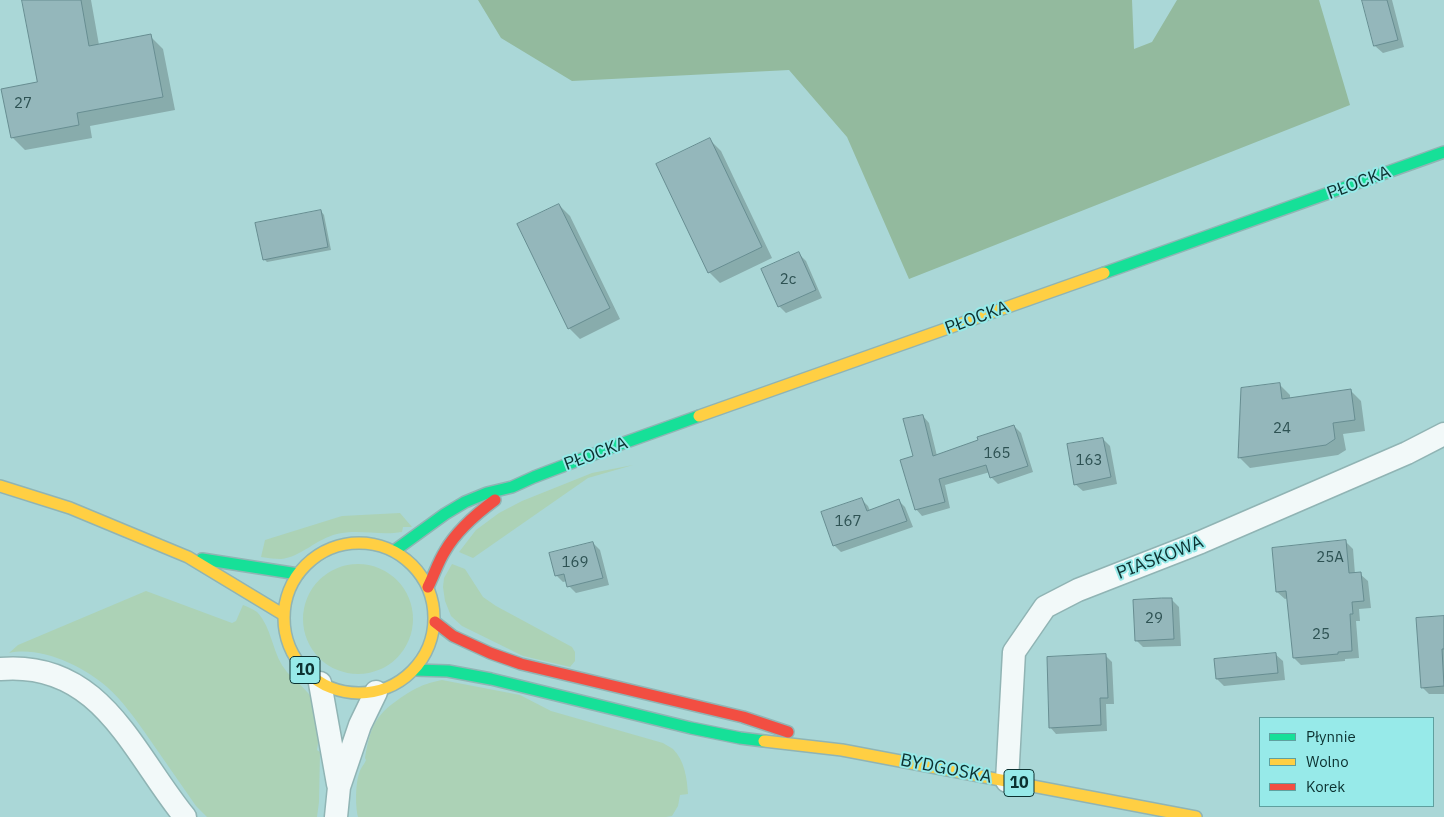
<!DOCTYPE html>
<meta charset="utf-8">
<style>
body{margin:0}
#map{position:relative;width:1444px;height:817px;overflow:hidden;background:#aad7d7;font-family:"IBM Plex Sans",sans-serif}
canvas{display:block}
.legend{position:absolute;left:1259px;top:717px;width:175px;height:90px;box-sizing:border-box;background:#97eae9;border:1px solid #5fa09f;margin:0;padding:6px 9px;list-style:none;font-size:15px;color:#0c3130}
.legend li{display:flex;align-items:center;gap:10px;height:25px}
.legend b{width:25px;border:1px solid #5fa09f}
</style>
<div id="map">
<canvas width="1444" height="817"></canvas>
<ul class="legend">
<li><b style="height:6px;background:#16e098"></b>Płynnie</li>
<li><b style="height:6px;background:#ffcf43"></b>Wolno</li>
<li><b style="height:6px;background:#f24e42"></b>Korek</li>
</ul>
</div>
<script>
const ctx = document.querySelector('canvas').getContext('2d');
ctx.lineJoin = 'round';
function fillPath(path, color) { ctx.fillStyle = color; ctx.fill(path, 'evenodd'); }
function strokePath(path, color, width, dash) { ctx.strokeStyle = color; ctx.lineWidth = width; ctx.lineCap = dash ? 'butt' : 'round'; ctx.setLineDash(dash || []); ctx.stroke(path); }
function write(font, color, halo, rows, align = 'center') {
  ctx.font = font + ' "IBM Plex Sans",sans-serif'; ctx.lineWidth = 4; ctx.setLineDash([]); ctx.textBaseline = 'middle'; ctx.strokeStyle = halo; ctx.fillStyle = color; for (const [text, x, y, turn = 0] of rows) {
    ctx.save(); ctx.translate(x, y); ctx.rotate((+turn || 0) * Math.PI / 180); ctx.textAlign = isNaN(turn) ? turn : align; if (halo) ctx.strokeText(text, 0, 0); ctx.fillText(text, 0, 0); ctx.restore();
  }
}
const green = new Path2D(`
 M 633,465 L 588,478 L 473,558 L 459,552 L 476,530 L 499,513 L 522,501 L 592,473 Z
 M 400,513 L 412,527 L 403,527 L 402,532 C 380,536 359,529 337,534 C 316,539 301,557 281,559 C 275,559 268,558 261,557 L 265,540 L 342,516 Z
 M 452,564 L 465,569 L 483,597 L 496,606 L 572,647 L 575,652 L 575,661 L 570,667 L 523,656 L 462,626 L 451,616 L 445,601 L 443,587 L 444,578 Z
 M303 619a55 55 0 1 1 110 0a55 55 0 1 1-110 0Z
 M 146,591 L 232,623 L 236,621 L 243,605 C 248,607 253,609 257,612 C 272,628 272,651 284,668 C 292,680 309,689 314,703 C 318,715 318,729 320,742 L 318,743 L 317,750 L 320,752 L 319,802 L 317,817 L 207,817 L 196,806 C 180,783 164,760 148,737 C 137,721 122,700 107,687 C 83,666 41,646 9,653 L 18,645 Z
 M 442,680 L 520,695 L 551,711 L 663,743 C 666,745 670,747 673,749 C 685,761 687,779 688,794 L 680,795 L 678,806 L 672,816 L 666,817 L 358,817 C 355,805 355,777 362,767 C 363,765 365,763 366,760 L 365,758 C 370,729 374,716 399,699 C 415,688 423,684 442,680 Z`);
const forest = new Path2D(`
 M 478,0 L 1132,0 L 1134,49 L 1152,42 L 1177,0 L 1319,0 L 1350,105 L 909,279 L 847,137 L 789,70 L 572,81 L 501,38 Z`);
const shadow = new Path2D(`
 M 24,0 L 91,0 L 99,45 L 150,36 L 163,49 L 175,110 L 90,126 L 92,138 L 25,150 L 12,137 L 39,83 Z
 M 1363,0 L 1392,0 L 1404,47 L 1383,53 L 1375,46 Z
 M 710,140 L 721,151 L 772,258 L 720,283 L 709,272 Z
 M 559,205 L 570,216 L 620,319 L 580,339 L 569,328 Z
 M 321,211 L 324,215 L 331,250 L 267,262 L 264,259 Z
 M 799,254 L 806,261 L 822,298 L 786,313 L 779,306 Z
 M 1279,384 L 1290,395 L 1290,399 L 1351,391 L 1361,401 L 1365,431 L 1343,434 L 1346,450 L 1338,455 L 1250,468 L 1239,457 Z
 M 923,416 L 929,423 L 937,456 L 980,441 L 1014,426 L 1021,433 L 1033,472 L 998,484 L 991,477 L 990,472 L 945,485 L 950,508 L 922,516 L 916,509 L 914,457 Z
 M 1103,439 L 1110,446 L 1117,484 L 1083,491 L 1075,484 Z
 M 862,500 L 868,506 L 870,511 L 899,501 L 905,507 L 913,527 L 841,552 L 834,545 Z
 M 1346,542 L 1353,549 L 1355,574 L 1360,574 L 1368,581 L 1371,608 L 1359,609 L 1360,621 L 1356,621 L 1359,658 L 1345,659 L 1345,661 L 1301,665 L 1294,658 L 1288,598 L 1285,599 L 1277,592 Z
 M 593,543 L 600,550 L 609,585 L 576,593 L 569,586 L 567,581 L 563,582 L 556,575 Z
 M 1172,600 L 1179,607 L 1181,646 L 1143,647 L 1136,640 Z
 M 1444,617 L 1444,694 L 1429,694 L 1422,687 Z
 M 1275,654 L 1283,661 L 1285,680 L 1224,686 L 1217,679 Z
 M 1105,655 L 1112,662 L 1114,704 L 1106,704 L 1107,731 L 1056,734 L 1050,727 Z`);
const building = new Path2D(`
 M 22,0 L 81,0 L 89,46 L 151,34 L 163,97 L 77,113 L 79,125 L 11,138 L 1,89 L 37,82 Z
 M 1362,0 L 1387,0 L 1398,40 L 1374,46 Z
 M 710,138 L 762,247 L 708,273 L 656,164 Z
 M 559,204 L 610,308 L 568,329 L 517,224 Z
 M 321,210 L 328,247 L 263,260 L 255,223 Z
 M 799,252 L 816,290 L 778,307 L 761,269 Z
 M 1280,383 L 1282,399 L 1351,389 L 1355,420 L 1333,423 L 1335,439 L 1326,445 L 1238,458 L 1241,388 Z
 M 923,415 L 933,456 L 978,440 L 977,437 L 1014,425 L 1028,466 L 990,478 L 986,465 L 939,479 L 945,502 L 915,510 L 900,460 L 913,456 L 903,419 Z
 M 1103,438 L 1111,477 L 1074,485 L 1067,444 Z
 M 862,498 L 867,511 L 899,499 L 907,521 L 833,546 L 821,512 Z
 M 1346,540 L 1349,573 L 1361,572 L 1364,601 L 1352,602 L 1353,614 L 1350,614 L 1352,651 L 1338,652 L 1338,654 L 1293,658 L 1286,591 L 1276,592 L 1272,548 Z
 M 593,542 L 603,578 L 567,587 L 564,574 L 555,576 L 549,553 Z
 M 1162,598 L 1172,598 L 1174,639 L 1135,641 L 1133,600 Z
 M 1444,616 L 1444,649 L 1442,649 L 1444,686 L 1421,688 L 1416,618 Z
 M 1276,653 L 1278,673 L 1216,679 L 1214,659 Z
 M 1106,654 L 1108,698 L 1100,698 L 1101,725 L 1049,728 L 1047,657 Z`);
const street = new Path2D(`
 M 0,669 C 101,660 132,752 185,817
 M 320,683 L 338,784
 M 1007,781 L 1014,652 L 1045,607 L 1078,590 L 1201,542 L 1407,453 L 1444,434
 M 336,817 L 339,787 L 360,725 L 376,692`);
const fast = new Path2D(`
 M 1104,273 L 1444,152
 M 394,551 L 445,514 L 465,502 L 487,493 L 512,487 L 534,477 L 618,445 L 699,416
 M 202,559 L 298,574
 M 415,670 L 448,671 L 491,679 L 691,728 L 740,738 L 764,741`);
const slow = new Path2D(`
 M 699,416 L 1104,273
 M 0,486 L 70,508 L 188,557 L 284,615
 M284 618a75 75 0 1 1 150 0a75 75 0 1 1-150 0Z
 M 764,741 L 842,750 L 1196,817`);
const jam = new Path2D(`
 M 428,587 C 434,575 438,562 445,551 C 457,530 476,514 495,500
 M 435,622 L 453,636 L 490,653 L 521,664 L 743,717 L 788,732`);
const numberNames = [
 ["27",23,104],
 ["2c",788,280],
 ["24",1282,429],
 ["165",997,454],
 ["163",1089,461],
 ["167",848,522],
 ["25A",1330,558],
 ["169",575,563],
 ["29",1154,619],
 ["25",1321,635]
];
const shields = [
 [305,670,30],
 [1019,783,30]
];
const shieldNames = [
 ["10",305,670],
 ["10",1019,783]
];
const streetNames = [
 ["PŁOCKA",1359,183,-20],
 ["PŁOCKA",977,318,-20],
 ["PŁOCKA",596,454,-20],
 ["PIASKOWA",1160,558,-21],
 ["BYDGOSKA",946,769,11]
];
fillPath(green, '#acd2b6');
fillPath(forest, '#93ba9e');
fillPath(shadow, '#0003');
fillPath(building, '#94b7bb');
strokePath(building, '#678d91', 1);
strokePath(street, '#90b4b4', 25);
strokePath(fast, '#90b4b4', 14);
strokePath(slow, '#90b4b4', 14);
strokePath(jam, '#90b4b4', 14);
strokePath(street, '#f2f9f9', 22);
strokePath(fast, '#16e098', 11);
strokePath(slow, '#ffcf43', 11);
strokePath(jam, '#f24e42', 11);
write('15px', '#2e5253', null, numberNames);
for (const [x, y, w] of shields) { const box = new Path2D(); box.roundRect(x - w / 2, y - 13.5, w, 27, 4); ctx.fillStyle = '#97eae9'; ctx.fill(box); strokePath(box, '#0c3130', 1); }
write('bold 16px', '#0c3130', null, shieldNames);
write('18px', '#0c3130', '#97eae9', streetNames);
</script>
